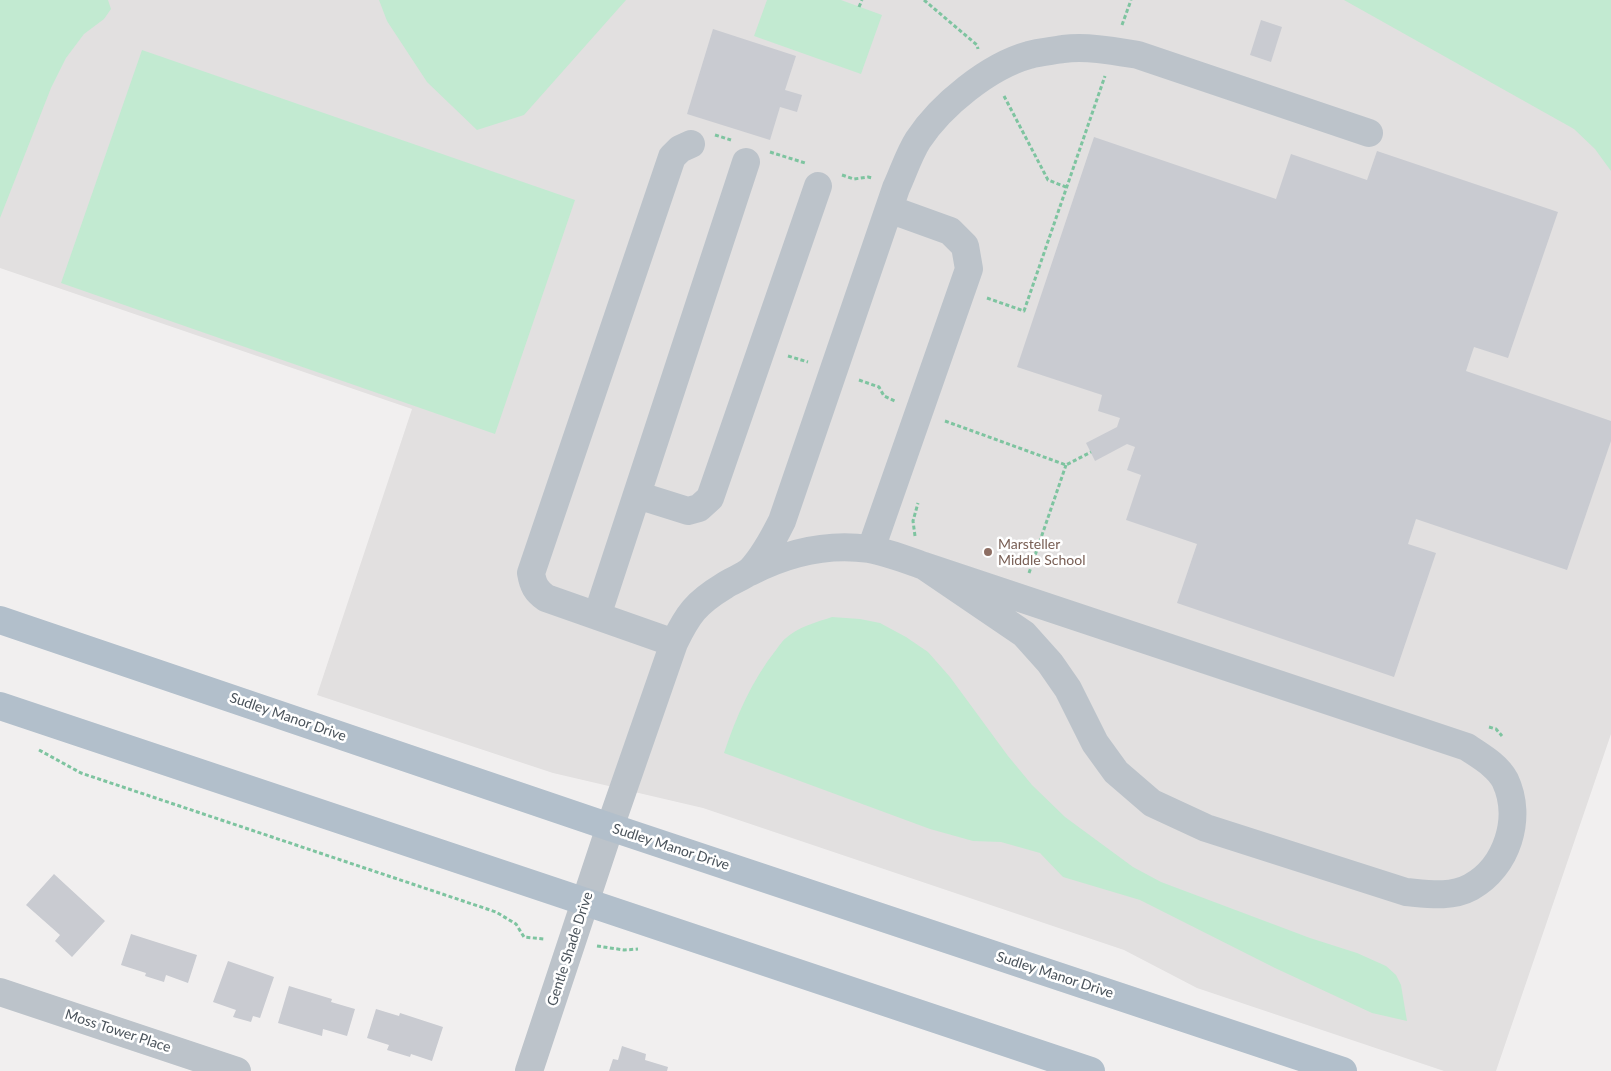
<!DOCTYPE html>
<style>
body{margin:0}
canvas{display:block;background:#f1efef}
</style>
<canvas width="1611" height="1071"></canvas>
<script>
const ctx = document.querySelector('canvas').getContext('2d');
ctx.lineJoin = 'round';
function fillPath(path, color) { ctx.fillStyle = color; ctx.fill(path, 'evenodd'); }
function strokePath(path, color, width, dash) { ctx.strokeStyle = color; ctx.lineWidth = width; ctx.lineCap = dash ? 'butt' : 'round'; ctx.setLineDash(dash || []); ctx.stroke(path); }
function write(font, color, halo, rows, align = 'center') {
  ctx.font = font + ' Lato,sans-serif'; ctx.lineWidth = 5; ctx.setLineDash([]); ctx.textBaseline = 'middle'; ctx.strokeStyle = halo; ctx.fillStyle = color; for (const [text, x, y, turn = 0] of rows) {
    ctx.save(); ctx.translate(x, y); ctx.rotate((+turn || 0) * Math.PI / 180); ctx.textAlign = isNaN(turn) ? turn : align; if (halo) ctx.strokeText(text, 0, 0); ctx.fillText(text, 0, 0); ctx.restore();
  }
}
const education = new Path2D(`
 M 0,0 L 1611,0 L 1611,734 L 1496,1071 L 1444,1071 L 1197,988 L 1124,950 L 703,808 L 553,773 L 317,695 L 412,409 L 0,268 Z`);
const green = new Path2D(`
 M 0,0 L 108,0 L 111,9 L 104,19 L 84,34 L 66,58 L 51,88 L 0,218 Z
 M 379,0 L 626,0 L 524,115 L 477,130 L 427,82 L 387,21 Z
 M 767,0 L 841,0 L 882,15 L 861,74 L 754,36 Z
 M 1344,0 L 1611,0 L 1611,171 L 1595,149 L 1574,129 Z
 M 142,50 L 575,200 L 495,434 L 61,283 Z
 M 832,617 L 860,619 L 880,623 L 906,637 L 928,652 L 950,677 L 1008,756 L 1032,785 L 1065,817 L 1133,867 L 1161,882 L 1310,938 L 1357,953 L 1386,966 L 1396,975 L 1401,985 L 1407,1021 L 1372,1013 L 1275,968 L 1140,900 L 1063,877 L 1040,853 L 1001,842 L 973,841 L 930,829 L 724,753 C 736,717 752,680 776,650 C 779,646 782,641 786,638 C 798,627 817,622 832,617 Z`);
const building = new Path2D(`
 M 1261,20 L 1282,27 L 1271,62 L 1250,55 Z
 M 713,29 L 796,56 L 785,90 L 802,95 L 797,112 L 780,107 L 770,140 L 687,114 Z
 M 1094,137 L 1276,199 L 1291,154 L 1367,180 L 1377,151 L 1558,212 L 1508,358 L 1474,347 L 1466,371 L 1611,421 L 1611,441 L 1567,570 L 1416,519 L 1408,544 L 1436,553 L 1394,677 L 1177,603 L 1197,544 L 1126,520 L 1141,475 L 1127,470 L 1135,447 L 1127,444 L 1095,461 L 1086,443 L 1117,427 L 1120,418 L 1098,411 L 1102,395 L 1017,367 Z
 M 54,874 L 105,921 L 72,957 L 55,941 L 60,935 L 26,905 Z
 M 131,934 L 197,955 L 188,983 L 166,975 L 164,982 L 145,976 L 146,973 L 121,965 Z
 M 228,961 L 274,977 L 260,1018 L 253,1016 L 251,1022 L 233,1017 L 236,1010 L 213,1002 Z
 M 289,986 L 332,999 L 331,1002 L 355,1009 L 347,1036 L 323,1029 L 322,1036 L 278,1023 Z
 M 376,1009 L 399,1016 L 400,1013 L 443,1027 L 432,1061 L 411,1054 L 410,1057 L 387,1050 L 389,1045 L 367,1038 Z
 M 622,1046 L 646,1054 L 645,1060 L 668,1067 L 667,1071 L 609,1071 L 613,1059 L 618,1060 Z`);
const path = new Path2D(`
 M 924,0 L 977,45 L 978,49
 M 859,7 L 862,0
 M 1122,25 L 1131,0
 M 1004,96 L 1048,180 L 1066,187
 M 715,135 L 731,140
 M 770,152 L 805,163
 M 842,175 L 854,179 L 868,177 L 872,178
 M 987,298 L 1024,311 L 1105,76
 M 788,356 L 808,362
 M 859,380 L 879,387 L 884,396 L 895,401
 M 945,421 L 1066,465 L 1091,452
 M 915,536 L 913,521 L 918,503
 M 1029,573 L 1066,465
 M 1489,727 L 1496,729 L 1502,736
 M 39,750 L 81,773 L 496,912 L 516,924 L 524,937 L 544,939
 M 597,946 L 624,950 L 638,949`);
const minor = new Path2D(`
 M 637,495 L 688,511 L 699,508 L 710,498 L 818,186
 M 871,549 L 969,269 L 965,246 L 950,231 L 889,209
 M 750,572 C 787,553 827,543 869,549 C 887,552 907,560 924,566 L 1467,747 C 1480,756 1497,765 1505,780 C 1523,818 1507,867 1471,887 C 1451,898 1428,894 1406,892 L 1206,828 L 1152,803 L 1116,772 L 1095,743 L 1068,689 L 1050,663 L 1024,634 L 924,566
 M 597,616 L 746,162
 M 674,643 L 546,598 C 536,591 533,585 531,573 L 672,157 L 680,149 L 691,144
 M 0,992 L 237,1071
 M 529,1071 L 610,827 L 674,643 C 688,614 696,603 724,586 C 732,580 744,577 751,570 C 764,556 773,539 782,521 L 896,188 C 903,173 909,154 918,140 C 941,105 989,66 1029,55 C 1039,52 1052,51 1063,49 C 1088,46 1114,51 1138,55 L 1369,133`);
const major = new Path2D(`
 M 0,620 L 610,827 L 1343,1071
 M 0,706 L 1091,1071`);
const markers = [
 [988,552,5,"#8d6e63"]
];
const educationNames = [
 ["Marsteller",998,544],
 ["Middle School",998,560]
];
const streetNames = [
 ["Sudley Manor Drive",288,717,19],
 ["Sudley Manor Drive",671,847,18],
 ["Gentle Shade Drive",570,949,-72],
 ["Sudley Manor Drive",1055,975,18],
 ["Moss Tower Place",118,1031,18]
];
fillPath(education, '#e2e0e0');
fillPath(green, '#c2ead1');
fillPath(building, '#c9cbd1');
strokePath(path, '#7ec4a0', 3, [4, 2.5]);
strokePath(minor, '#bcc3ca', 28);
strokePath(major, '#b2bfcb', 28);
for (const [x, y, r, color] of markers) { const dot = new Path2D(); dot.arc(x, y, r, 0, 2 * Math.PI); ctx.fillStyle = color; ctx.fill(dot); strokePath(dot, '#fff', 2); }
write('14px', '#785e54', '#fff', educationNames, 'left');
write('14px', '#49525a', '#fff', streetNames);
</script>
